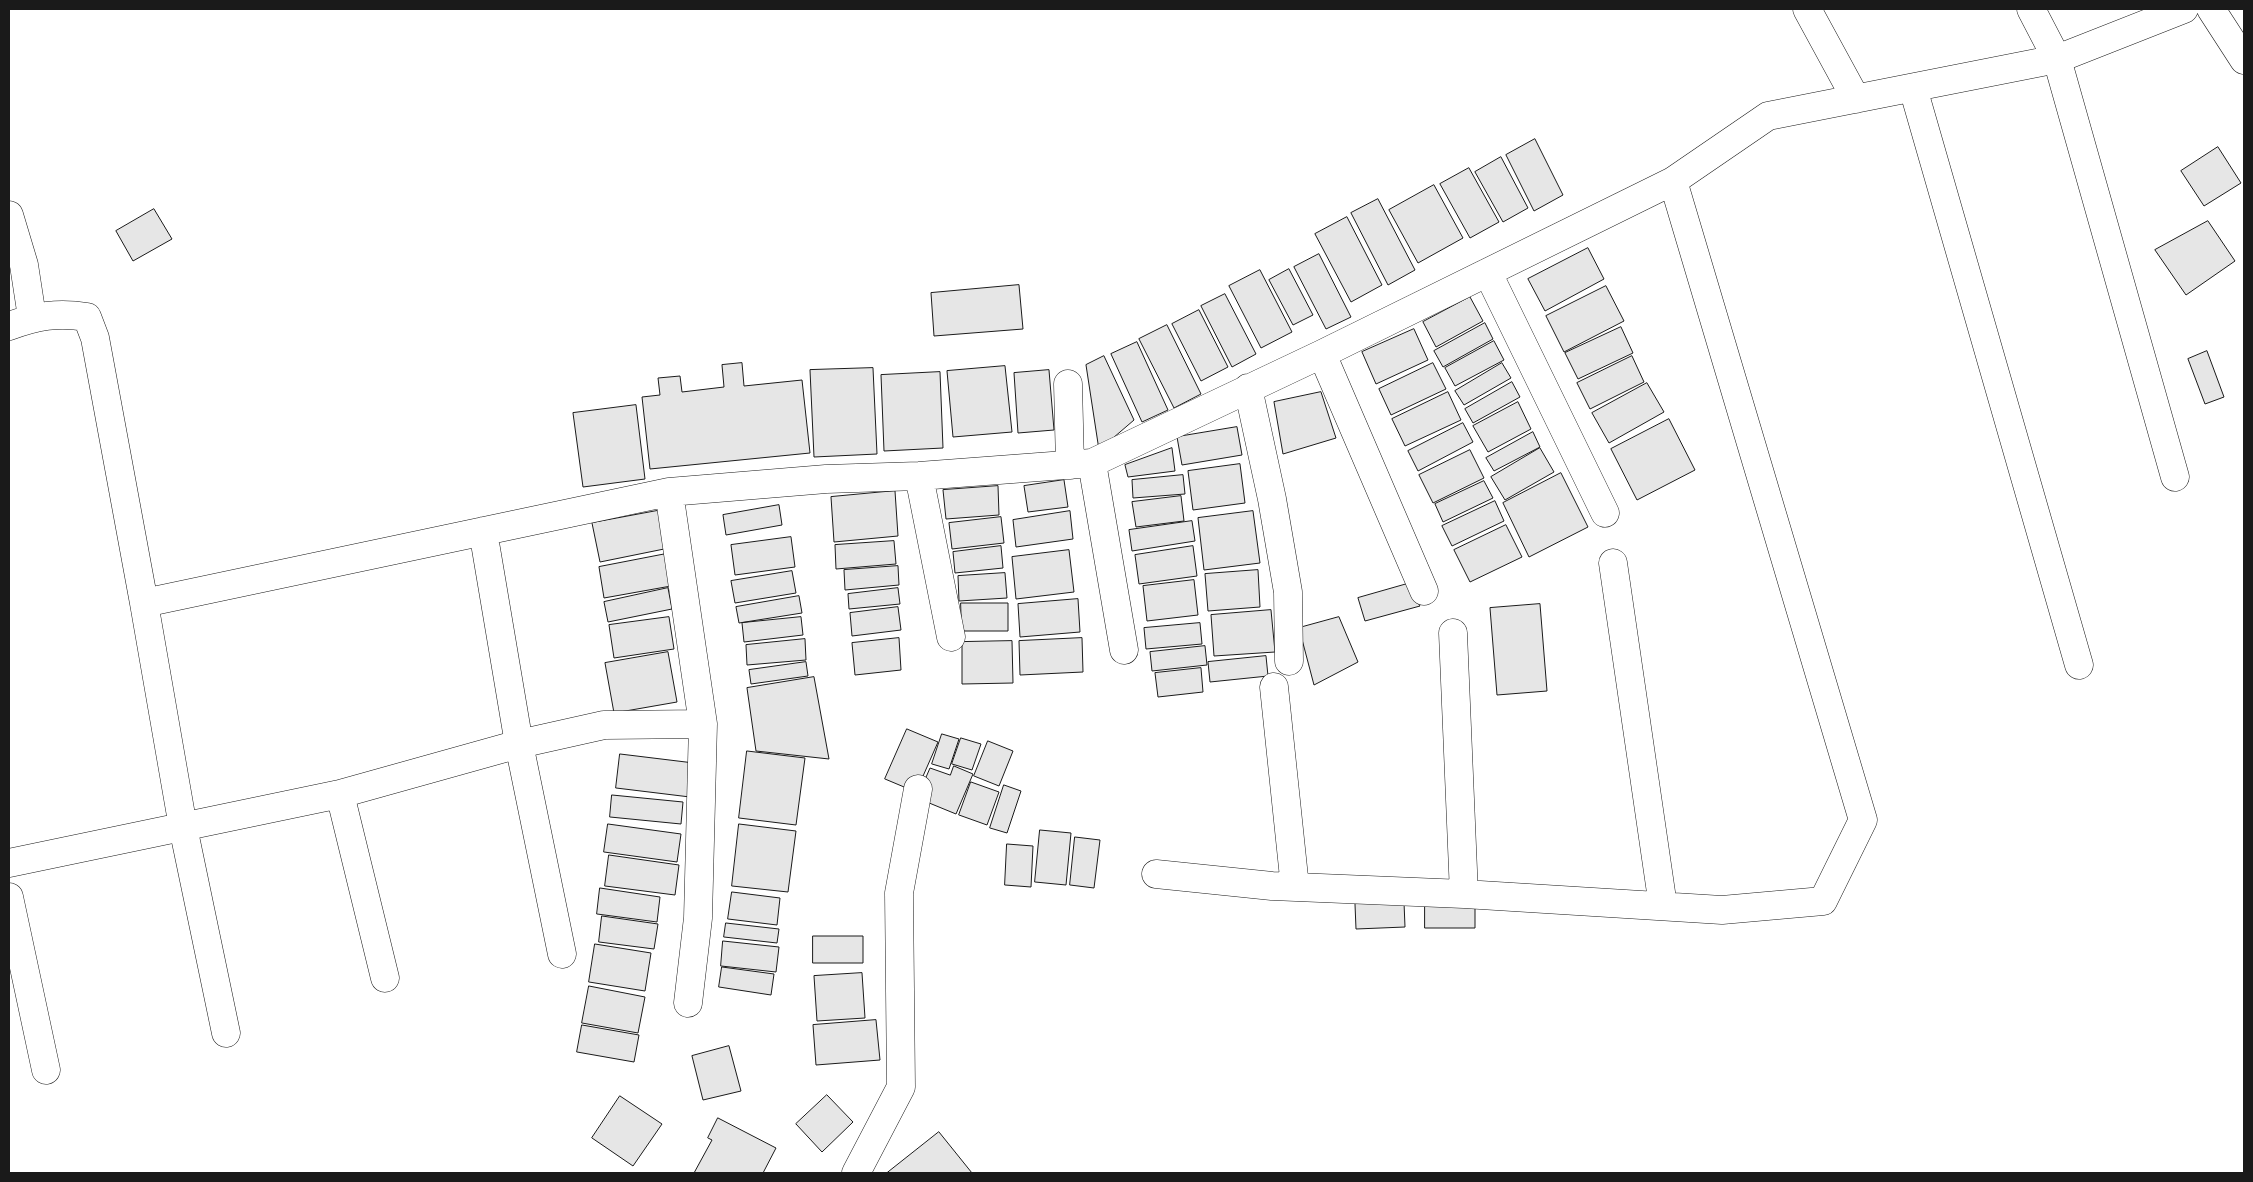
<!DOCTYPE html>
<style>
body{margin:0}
#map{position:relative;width:2253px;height:1182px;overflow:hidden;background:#fff;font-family:"Fira Sans",sans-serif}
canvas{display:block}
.frame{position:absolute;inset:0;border:10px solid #1a1a1a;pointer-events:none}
</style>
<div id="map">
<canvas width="2253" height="1182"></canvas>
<div class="frame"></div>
</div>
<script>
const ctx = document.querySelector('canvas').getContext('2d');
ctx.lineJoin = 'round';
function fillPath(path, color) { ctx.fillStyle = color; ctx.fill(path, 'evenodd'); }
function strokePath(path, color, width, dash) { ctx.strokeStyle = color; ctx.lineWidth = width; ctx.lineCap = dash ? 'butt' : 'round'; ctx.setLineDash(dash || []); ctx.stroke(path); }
const building = new Path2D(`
 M 1535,139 L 1563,195 L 1534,211 L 1506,155 Z
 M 2218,147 L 2241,183 L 2204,206 L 2181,171 Z
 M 1501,157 L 1528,208 L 1503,222 L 1475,172 Z
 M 1469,168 L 1499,222 L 1470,238 L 1440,184 Z
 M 1434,185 L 1463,238 L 1418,263 L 1389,210 Z
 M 1378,199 L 1415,270 L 1388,285 L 1351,213 Z
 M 154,209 L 172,239 L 133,261 L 116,231 Z
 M 1347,217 L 1382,285 L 1351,302 L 1315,234 Z
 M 2208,221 L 2235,261 L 2186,295 L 2155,250 Z
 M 1588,248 L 1604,279 L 1545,311 L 1528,279 Z
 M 1319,254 L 1351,317 L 1326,329 L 1294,267 Z
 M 1289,269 L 1313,315 L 1293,325 L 1269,280 Z
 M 1260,270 L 1292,332 L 1261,348 L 1229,286 Z
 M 1019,285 L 1023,329 L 934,336 L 931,293 Z
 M 1606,286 L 1624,321 L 1564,352 L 1546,316 Z
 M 1225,294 L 1256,354 L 1232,367 L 1201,306 Z
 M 1470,297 L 1483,321 L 1436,347 L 1423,322 Z
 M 1199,310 L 1228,367 L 1201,381 L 1172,324 Z
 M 1485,323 L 1493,339 L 1443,367 L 1434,351 Z
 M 1167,325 L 1201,394 L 1174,408 L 1139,339 Z
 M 1621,327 L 1633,353 L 1578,379 L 1565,353 Z
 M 1414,329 L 1428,360 L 1376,384 L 1362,352 Z
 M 1494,341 L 1504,360 L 1455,386 L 1445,368 Z
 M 1137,342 L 1168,410 L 1142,422 L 1111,354 Z
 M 2207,351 L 2224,397 L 2205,404 L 2188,359 Z
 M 1104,356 L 1134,420 L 1099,450 L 1086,365 Z
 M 1632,356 L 1644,382 L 1590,409 L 1577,383 Z
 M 742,363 L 744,386 L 802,380 L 810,453 L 650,469 L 642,397 L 660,395 L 658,378 L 680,376 L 682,392 L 724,387 L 722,365 Z
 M 1433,363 L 1446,389 L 1391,415 L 1379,389 Z
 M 1502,363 L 1511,378 L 1464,405 L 1455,391 Z
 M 1005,366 L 1012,432 L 953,437 L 947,371 Z
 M 873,368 L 877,454 L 814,457 L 810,370 Z
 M 1049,370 L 1054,430 L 1018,433 L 1014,373 Z
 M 940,372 L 943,448 L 884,451 L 881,375 Z
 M 1512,382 L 1520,397 L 1473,423 L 1465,409 Z
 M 1647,383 L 1664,412 L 1609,443 L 1592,413 Z
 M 1321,392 L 1336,438 L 1283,454 L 1274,402 Z
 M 1448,392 L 1461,420 L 1405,446 L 1392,419 Z
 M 1518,402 L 1531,429 L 1488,452 L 1473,426 Z
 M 636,405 L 645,479 L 583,487 L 573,413 Z
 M 1669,419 L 1695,470 L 1637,500 L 1611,449 Z
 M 1463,423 L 1473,442 L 1418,471 L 1408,451 Z
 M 1237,427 L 1242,455 L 1182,465 L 1177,437 Z
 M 1533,432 L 1540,447 L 1494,471 L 1486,458 Z
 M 1172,448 L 1175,471 L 1128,477 L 1125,465 Z
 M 1540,448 L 1554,472 L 1505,500 L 1491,477 Z
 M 1470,450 L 1484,478 L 1433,503 L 1419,475 Z
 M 1240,464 L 1245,503 L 1193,510 L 1188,471 Z
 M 1561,473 L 1588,527 L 1529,557 L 1503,503 Z
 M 1183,475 L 1185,494 L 1133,498 L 1132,480 Z
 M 1064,480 L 1068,507 L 1028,512 L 1024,486 Z
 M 1484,481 L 1493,498 L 1443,522 L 1435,504 Z
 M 998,486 L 999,515 L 946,519 L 943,490 Z
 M 895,491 L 898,536 L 834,542 L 831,497 Z
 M 1181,496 L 1184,521 L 1136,527 L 1132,502 Z
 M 1495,501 L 1504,521 L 1452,546 L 1442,526 Z
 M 779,505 L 782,525 L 726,535 L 723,515 Z
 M 662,510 L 669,548 L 600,562 L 592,523 Z
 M 1070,511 L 1073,539 L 1016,547 L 1013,520 Z
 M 1253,511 L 1260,563 L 1204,570 L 1198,518 Z
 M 1001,517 L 1004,543 L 952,549 L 949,523 Z
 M 1192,521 L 1195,541 L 1132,551 L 1129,530 Z
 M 1506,525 L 1522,557 L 1470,582 L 1454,550 Z
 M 791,537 L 795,567 L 735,575 L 731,545 Z
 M 894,541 L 896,564 L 836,569 L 835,545 Z
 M 1001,546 L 1003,568 L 955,573 L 953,552 Z
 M 1193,546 L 1197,576 L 1139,584 L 1135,555 Z
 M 1069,550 L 1074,592 L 1016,599 L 1012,557 Z
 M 666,554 L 671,586 L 604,598 L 599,567 Z
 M 898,566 L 899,585 L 845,590 L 844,570 Z
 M 1258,570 L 1260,607 L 1208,611 L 1205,574 Z
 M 792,571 L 796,593 L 735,603 L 731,581 Z
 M 1005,573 L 1007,598 L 959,601 L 958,576 Z
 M 1194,580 L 1198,615 L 1147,621 L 1143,586 Z
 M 1407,584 L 1420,606 L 1365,621 L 1358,598 Z
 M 668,588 L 672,609 L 608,622 L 604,602 Z
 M 898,588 L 900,604 L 849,609 L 848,594 Z
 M 799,596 L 802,613 L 739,623 L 736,607 Z
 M 1078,599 L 1080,632 L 1020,637 L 1018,604 Z
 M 961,603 L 1008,603 L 1008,631 L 962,631 Z
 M 1540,604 L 1547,691 L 1497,695 L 1490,608 Z
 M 898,607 L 901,630 L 852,636 L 850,613 Z
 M 1271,610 L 1275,652 L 1214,656 L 1211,615 Z
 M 669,617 L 674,649 L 614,658 L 609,625 Z
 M 801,617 L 803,635 L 744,642 L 742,623 Z
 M 1339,617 L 1358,662 L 1314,685 L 1299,628 Z
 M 1200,623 L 1202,644 L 1146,649 L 1144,628 Z
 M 899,638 L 901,670 L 855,675 L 852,643 Z
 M 1082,638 L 1083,672 L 1020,675 L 1019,641 Z
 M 805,639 L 806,660 L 747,665 L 746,645 Z
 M 1012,641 L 1013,683 L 962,684 L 962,642 Z
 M 1205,646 L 1207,665 L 1152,671 L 1150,652 Z
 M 668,652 L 677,702 L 614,713 L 605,663 Z
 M 1266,656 L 1268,676 L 1210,682 L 1208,662 Z
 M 806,662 L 808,676 L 751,684 L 749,670 Z
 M 1201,668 L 1203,692 L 1158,697 L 1155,673 Z
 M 814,677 L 829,759 L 756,751 L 747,688 Z
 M 907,729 L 938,742 L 916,792 L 885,779 Z
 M 942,734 L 959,739 L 949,769 L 932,764 Z
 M 961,738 L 981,744 L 972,770 L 952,764 Z
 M 988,741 L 1013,751 L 999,786 L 974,776 Z
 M 747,751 L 805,758 L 796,825 L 739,818 Z
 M 620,754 L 694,763 L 690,797 L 616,788 Z
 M 954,766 L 973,774 L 956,814 L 917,798 L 930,768 L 950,775 Z
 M 971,782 L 999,792 L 987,825 L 959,815 Z
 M 1004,785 L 1021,791 L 1007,833 L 990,828 Z
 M 612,795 L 683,802 L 681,824 L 610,817 Z
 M 608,824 L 681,834 L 677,862 L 604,852 Z
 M 739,824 L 796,831 L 788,892 L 732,886 Z
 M 1040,830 L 1071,833 L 1066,885 L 1035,882 Z
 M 1075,837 L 1100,840 L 1094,888 L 1070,885 Z
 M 1007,844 L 1033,846 L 1031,887 L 1005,885 Z
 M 609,855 L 679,865 L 675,895 L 605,886 Z
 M 600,888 L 660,897 L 657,922 L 597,914 Z
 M 732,892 L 780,898 L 777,925 L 728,919 Z
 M 1425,901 L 1475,901 L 1475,928 L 1425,928 Z
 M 1404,902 L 1405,927 L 1356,929 L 1355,904 Z
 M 602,916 L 658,924 L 654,949 L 599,942 Z
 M 726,923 L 779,929 L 777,943 L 724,937 Z
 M 813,936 L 863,936 L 863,963 L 813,963 Z
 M 723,941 L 779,947 L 776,972 L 721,966 Z
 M 595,944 L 651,953 L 645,991 L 589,982 Z
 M 722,967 L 774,974 L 771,995 L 719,987 Z
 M 862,973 L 865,1018 L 817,1021 L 814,976 Z
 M 589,986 L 645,997 L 638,1033 L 582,1023 Z
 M 876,1020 L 880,1060 L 816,1065 L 813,1025 Z
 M 582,1025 L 639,1035 L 634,1062 L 577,1052 Z
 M 729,1046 L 741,1091 L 703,1100 L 692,1056 Z
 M 827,1095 L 853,1122 L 822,1152 L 796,1124 Z
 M 620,1096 L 662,1124 L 633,1166 L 592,1138 Z
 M 718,1118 L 776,1148 L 763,1173 L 694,1173 L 712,1140 L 708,1138 Z
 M 939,1132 L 972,1173 L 887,1173 Z`);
const minor = new Path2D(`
 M 1807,9 L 1856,99
 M 2031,9 L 2057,59 L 2175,477
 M 2211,9 L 2244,60
 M 1913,88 L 2079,665
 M 9,215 L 24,265 L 32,317
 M 1488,273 L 1605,513
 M 9,326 C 37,316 57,312 87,317 L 95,338 L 144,603 L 669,492 L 826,479 L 919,476 L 1092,463 L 1322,354 L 1673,181 L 1768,116 L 2057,59 L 2184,9
 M 1322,354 L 1424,591
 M 1068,384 L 1070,465
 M 1248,388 L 1272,499 L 1288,592 L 1289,661
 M 1092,463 L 1124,650
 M 919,476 L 951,637
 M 669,492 L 703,724 L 698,918 L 688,1003
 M 483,531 L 519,744 L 562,954
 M 1613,563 L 1663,906
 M 144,603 L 183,827 L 226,1033
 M 1453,633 L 1464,894
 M 1274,687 L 1295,887
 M 340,794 L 385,978
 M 9,863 L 340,794 L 519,744 L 604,725 L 703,724
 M 1156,874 L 1272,886 L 1464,894 L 1722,910 L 1823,901 L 1863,820 L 1673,181
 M 9,897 L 46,1070
 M 856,1173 L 901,1087 L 899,893 L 918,789`);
fillPath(building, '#e6e6e6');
strokePath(building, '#1a1a1a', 1);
strokePath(minor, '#1a1a1a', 29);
strokePath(minor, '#fff', 28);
</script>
